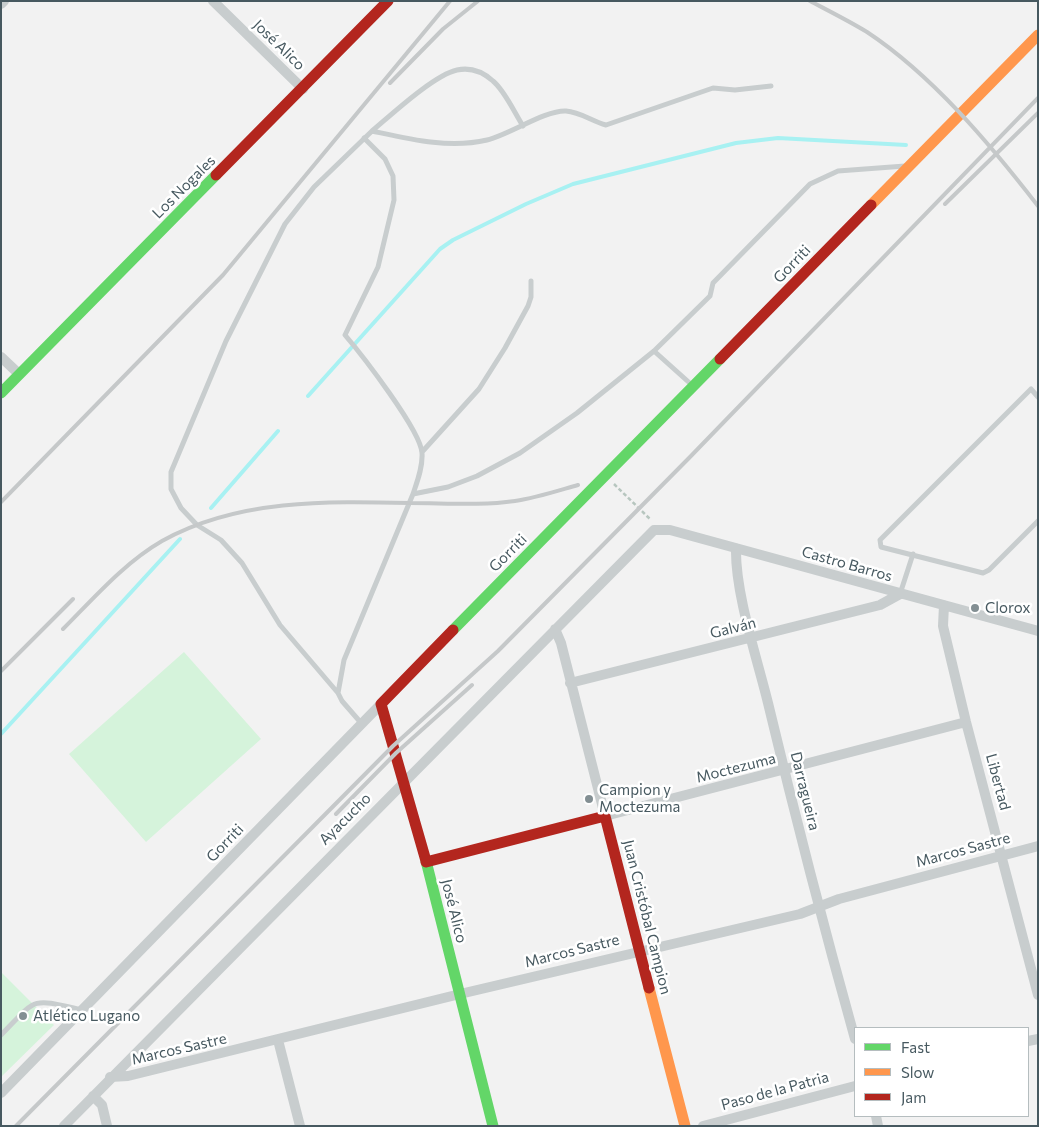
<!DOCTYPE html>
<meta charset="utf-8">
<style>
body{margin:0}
#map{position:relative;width:1039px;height:1127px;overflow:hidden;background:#f2f2f2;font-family:Commissioner,sans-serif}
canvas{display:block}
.frame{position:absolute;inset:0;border:2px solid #475960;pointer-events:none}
.legend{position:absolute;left:854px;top:1027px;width:175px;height:90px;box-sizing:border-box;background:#fff;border:1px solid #b5bdbf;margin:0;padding:6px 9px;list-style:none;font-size:15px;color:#475960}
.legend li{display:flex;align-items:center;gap:10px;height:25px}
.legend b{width:25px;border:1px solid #b5bdbf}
</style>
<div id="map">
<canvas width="1039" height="1127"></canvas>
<div class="frame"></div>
<ul class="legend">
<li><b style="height:6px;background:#63d668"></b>Fast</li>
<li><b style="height:6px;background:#ff974d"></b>Slow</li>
<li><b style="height:6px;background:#b3261e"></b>Jam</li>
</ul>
</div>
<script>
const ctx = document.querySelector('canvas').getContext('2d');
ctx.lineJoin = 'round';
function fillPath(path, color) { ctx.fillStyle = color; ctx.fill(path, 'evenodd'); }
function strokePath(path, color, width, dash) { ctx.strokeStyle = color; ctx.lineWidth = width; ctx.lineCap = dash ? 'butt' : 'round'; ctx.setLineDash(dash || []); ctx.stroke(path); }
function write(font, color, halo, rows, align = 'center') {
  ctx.font = font + ' Commissioner,sans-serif'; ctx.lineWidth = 5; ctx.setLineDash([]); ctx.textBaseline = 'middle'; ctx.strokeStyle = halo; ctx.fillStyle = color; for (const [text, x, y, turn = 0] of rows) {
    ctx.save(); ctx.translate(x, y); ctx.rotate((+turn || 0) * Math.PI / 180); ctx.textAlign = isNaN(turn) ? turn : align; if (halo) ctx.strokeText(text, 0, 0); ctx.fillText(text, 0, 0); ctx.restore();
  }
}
const green = new Path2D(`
 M 184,652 L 261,739 L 146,842 L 69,754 Z
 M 1,972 L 54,1025 L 1,1077 Z`);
const stream = new Path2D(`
 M 308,396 L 440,249 L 453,240 L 526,204 L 573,184 L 736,143 L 778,138 L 906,145
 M 211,508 L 278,431
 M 1,734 L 180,539`);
const path = new Path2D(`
 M 614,484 L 651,520`);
const lane = new Path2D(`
 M 372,131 C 391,115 434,75 457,70 C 471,67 483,72 493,81 C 505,91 514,112 523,126
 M 364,138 L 385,159 L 393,176 L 394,200 L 378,267 L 345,335 C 362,355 421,431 422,453 C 423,467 417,482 413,494 L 448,487 L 477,476 L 520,453 L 577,413 L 654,351 L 710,296 L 713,283 L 810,184 L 838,171 L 905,166
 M 654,351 L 693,386
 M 1038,397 L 1031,389 L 880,540 L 881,547 L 983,573 L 989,570 L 1038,521
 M 422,452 L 479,389 L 505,348 L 528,306 L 531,297 L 531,281
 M 900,594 L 913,554
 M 338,693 L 280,625 L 242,563 L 221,540 L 197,525 L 181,508 L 171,489 L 171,472 L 226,341 L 285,224 L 314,187 L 372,131 C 409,139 449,149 487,140 C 509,135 545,110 566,111 C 580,112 592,121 606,125 L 713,88 L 735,90 L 771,86
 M 362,724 L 342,701 L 338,693 L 344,660 L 413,494
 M 1,1035 C 38,997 30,998 82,1010`);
const street = new Path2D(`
 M 213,1 L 303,89
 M 1,4 L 4,1
 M 1,357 L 19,374
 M 736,548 C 735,593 757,658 768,703 C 795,816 824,928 855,1039
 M 944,605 L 943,626 L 966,722 L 1038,995
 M 555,629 L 561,643 L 605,816 L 966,722
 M 570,683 L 880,605 L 900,594
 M 278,1040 L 300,1126
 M 1028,1041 L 1038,1039
 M 110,1077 L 128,1076 L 460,994 L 800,914 L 839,899 L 1038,846
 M 1,1093 L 381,704
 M 93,1096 L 102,1105 L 107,1126
 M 876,1116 L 878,1126
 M 64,1126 L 654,530 L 670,530 L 1038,631
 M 703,1126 L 855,1086`);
const fast = new Path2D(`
 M 1,393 L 216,175
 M 453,630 L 720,359
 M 426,861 L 493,1126`);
const slow = new Path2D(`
 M 871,205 L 1038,35
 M 649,988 L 685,1126`);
const jam = new Path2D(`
 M 216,175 L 388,1
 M 720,359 L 871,205
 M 426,861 L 381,704 L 453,630
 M 426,862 L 605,816 L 649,988`);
const rail = new Path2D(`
 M 810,1 C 829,11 849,21 867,32 C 932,75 990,144 1038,206
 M 390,83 L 443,29 L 478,1
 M 945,204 L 1038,113
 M 1,502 L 223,275 L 450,1
 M 63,629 C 94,598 124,563 162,541 C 237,499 327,501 410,503 C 445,503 480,506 515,501 C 536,498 557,491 578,485
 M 1,671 L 73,599
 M 336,814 L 396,753 L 472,685
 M 16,1126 L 393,746 L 498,651 L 689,458 L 1038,98`);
const markers = [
 [975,608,5,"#838f93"],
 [589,799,5,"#838f93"],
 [23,1016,5,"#838f93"]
];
const streetNames = [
 ["José Alico",279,45,44],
 ["Los Nogales",184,187,-45],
 ["Gorriti",792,264,-46],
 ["Gorriti",508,553,-45],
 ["Castro Barros",847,564,16],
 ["Galván",733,628,-14],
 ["Moctezuma",736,768,-14],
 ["Libertad",998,782,75],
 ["Darragueira",805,791,76],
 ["Ayacucho",345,819,-45],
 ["Gorriti",225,843,-46],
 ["Marcos Sastre",963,850,-15],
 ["José Alico",454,911,76],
 ["Juan Cristóbal Campion",647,917,76],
 ["Marcos Sastre",572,951,-14],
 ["Marcos Sastre",179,1049,-13],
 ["Paso de la Patria",775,1091,-15]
];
const poiNames = [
 ["Clorox",985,608],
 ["Campion y",599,790],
 ["Moctezuma",599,807],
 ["Atlético Lugano",33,1016]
];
fillPath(green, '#d5f3db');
strokePath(stream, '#a8f1f2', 4);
strokePath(path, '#b7c6bf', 2.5, [4, 2.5]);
strokePath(lane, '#c8cdce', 5);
strokePath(street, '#c8cdce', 10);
strokePath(fast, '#63d668', 11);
strokePath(slow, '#ff974d', 11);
strokePath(jam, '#b3261e', 11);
strokePath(rail, '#c5c8c9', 4);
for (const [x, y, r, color] of markers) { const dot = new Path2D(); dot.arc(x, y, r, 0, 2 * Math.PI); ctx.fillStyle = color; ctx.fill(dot); strokePath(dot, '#fff', 2); }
write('15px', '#475960', '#fff', streetNames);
write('15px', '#475960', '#fff', poiNames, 'left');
</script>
